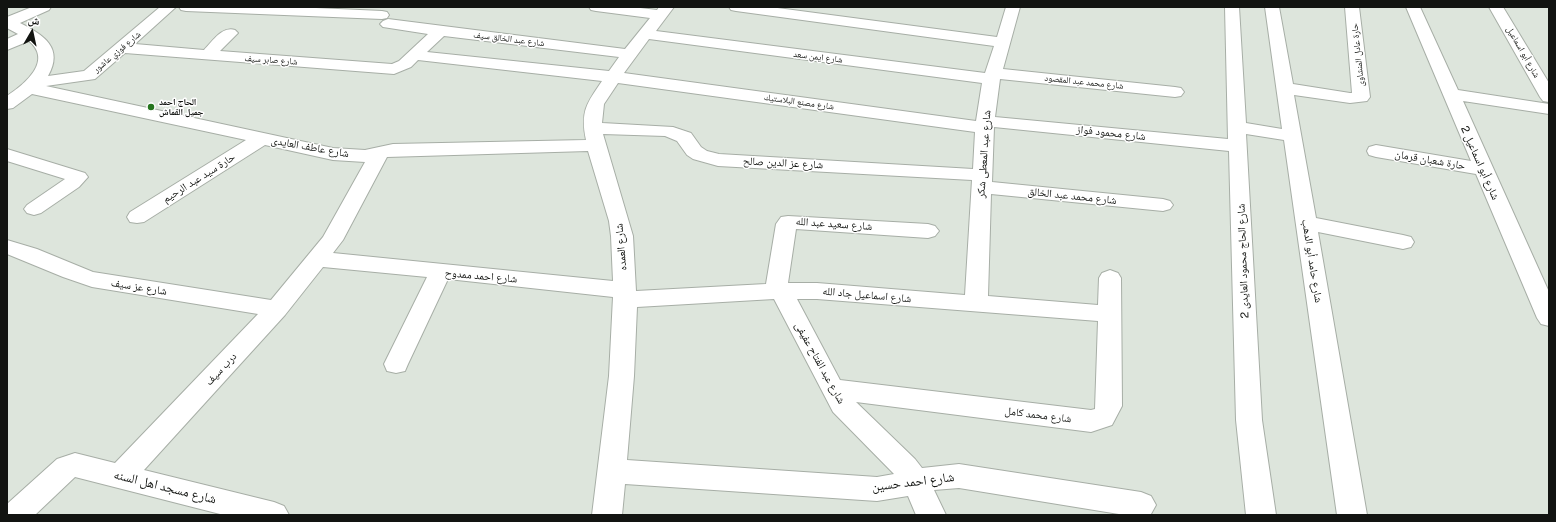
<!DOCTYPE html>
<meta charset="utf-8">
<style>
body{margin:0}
#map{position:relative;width:1556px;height:522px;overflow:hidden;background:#dde5dc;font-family:"Public Sans","Noto Naskh Arabic",sans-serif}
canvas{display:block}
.frame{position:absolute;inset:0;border:8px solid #121411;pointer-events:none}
.north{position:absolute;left:12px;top:12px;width:40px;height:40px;-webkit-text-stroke:3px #fff;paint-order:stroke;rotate:9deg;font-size:11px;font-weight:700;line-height:16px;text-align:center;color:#121411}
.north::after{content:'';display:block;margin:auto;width:14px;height:18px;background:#121411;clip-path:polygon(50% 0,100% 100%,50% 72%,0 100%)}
</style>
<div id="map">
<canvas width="1556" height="522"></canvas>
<div class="frame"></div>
<div class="north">ش</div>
</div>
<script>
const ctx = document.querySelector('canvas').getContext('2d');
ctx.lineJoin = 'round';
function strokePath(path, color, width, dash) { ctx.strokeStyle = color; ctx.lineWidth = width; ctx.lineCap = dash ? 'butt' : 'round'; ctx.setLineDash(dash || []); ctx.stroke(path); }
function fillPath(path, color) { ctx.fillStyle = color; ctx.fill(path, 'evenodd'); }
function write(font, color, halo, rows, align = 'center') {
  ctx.font = font + ' "Public Sans","Noto Naskh Arabic",sans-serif'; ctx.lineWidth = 3; ctx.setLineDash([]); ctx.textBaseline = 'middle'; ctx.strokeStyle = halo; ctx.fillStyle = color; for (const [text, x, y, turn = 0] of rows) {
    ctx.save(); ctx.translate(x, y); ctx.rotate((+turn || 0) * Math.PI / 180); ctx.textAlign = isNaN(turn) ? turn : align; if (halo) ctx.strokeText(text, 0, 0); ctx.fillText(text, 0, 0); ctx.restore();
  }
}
const minor = new Path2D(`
 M 32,7 L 51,7 L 49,10 L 20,23 C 44,35 64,48 48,76 L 84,71 L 160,7 L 176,7 L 135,44 L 204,50 C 213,41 222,26 235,30 L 238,33 L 220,51 L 392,64 L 399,61 L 428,34 L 383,27 L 380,24 L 383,21 L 388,19 L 625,49 L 650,18 L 596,11 L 591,10 L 589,7 L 632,7 L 657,10 L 659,7 L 674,7 L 656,31 L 985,73 L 994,46 L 736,11 L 731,10 L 729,7 L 770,7 L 997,37 L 1006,7 L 1020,7 L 1003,69 L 1175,87 L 1181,88 L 1184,92 L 1181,96 L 1175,97 L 1000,79 L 995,117 L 1228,139 L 1225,7 L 1239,7 L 1246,123 L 1282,129 L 1265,7 L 1279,7 L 1293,84 L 1350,93 L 1352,93 L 1345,7 L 1359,7 L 1370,97 L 1367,101 L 1350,103 L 1294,95 L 1316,218 L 1403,235 L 1411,237 L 1414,242 L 1411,247 L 1403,249 L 1318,232 L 1367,515 L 1337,515 L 1284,140 L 1246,134 L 1262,420 L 1276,515 L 1246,515 L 1236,420 L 1229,151 L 994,127 L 992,182 L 1163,199 L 1170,201 L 1173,205 L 1170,209 L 1163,211 L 991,194 L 988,296 L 1098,305 L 1099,278 L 1102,273 L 1110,270 L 1118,273 L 1121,278 L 1122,406 L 1112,425 L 1091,432 L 856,402 L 915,459 L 922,468 L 959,464 L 1141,492 L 1151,496 L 1156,505 L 1151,514 L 1125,515 L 959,488 L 934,490 L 946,515 L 916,515 L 908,496 L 877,501 L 625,484 L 622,515 L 592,515 L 609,376 L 613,297 L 448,279 L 408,364 L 405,371 L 396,373 L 387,371 L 384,364 L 427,277 L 323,267 L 285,315 L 144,470 L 274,502 L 284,506 L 289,515 L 224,515 L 75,477 L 35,515 L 7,515 L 7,504 L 57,459 L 75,453 L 115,463 L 258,314 L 92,287 L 63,277 L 7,254 L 7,240 L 37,249 L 93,272 L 271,300 L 323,237 L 365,162 L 333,160 L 265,145 L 144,222 L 137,223 L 130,222 L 127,217 L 130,212 L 246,140 L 32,94 L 13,108 L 7,109 L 7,96 C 25,84 53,61 29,41 L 7,50 L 7,39 L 18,34 L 7,28 L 7,17 ZM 444,36 L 619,57 L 609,71 L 427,52 ZM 649,39 L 982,83 L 976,121 L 624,73 ZM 125,53 L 394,74 L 411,67 L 418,60 L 602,81 C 587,103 580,111 586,140 L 393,144 L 365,150 L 333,148 L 46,86 L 95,79 ZM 618,83 L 975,132 L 973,169 L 719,154 L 707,151 L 701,147 L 691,133 L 673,127 L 602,123 L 604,104 ZM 603,134 L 665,136 L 677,141 L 687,155 L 693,159 L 718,166 L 972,180 L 965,295 L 817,283 L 788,283 L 796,229 L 928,238 L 935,236 L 939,231 L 935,226 L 928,224 L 788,216 L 781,217 L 776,224 L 766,284 L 636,291 L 633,236 ZM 588,151 L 609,221 L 611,236 L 613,281 L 333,253 L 343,240 L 387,157 ZM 774,299 L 833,412 L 894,474 L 877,477 L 627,460 L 634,376 L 637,307 ZM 797,299 L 817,299 L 1098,321 L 1095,409 L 1091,410 L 840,380 Z
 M 179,7 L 294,7 L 382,11 L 387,12 L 389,15 L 387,18 L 382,19 L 186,11 L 181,10 Z
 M 1406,7 L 1420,7 L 1458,90 L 1549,104 L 1549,114 L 1463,101 L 1549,292 L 1549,326 L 1541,324 L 1537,318 L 1476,174 L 1376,157 L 1369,155 L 1367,151 L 1369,147 L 1376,145 L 1471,161 Z
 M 1489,7 L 1503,7 L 1549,83 L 1549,102 L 1543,101 L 1540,97 Z
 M 7,149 L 85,173 L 88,177 L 79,187 L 41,213 L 34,215 L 27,213 L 24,209 L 27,205 L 65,179 L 7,161 Z`);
const markers = [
 [151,107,4,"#25751e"]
];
const farStreetnames = [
 ["شارع عبد الخالق سيف",509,39,7],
 ["شارع فوزي عاشور",117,52,-40],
 ["شارع أبو اسماعيل",1523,52,60],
 ["حارة عادل المنشاوى",1358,55,-96],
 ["شارع ايمن سعد",818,57,7],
 ["شارع صابر سيف",271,60,4],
 ["شارع محمد عبد المقصود",1084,82,6],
 ["شارع مصنع البلاستيك",799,102,8]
];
const farPoinames = [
 ["الحاج احمد",159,102],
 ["جميل القماش",159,112]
];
const streetNames = [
 ["شارع محمود فواز",1111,133,6],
 ["شارع عاطف العايدى",310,147,10],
 ["شارع عبد المعطى شكر",984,154,-86],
 ["حارة شعبان قرمان",1430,160,10],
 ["شارع عز الدين صالح",783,163,3],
 ["شارع أبو اسماعيل 2",1480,163,66],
 ["حارة سيد عبد الرحيم",199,178,-32],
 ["شارع محمد عبد الخالق",1072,196,6],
 ["شارع سعيد عبد الله",834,224,4],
 ["شارع العمده",621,247,-95],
 ["شارع الحاج محمود العايدى 2",1243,261,-92],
 ["شارع حامد أبو الدهب",1312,261,81],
 ["شارع احمد ممدوح",481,276,5],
 ["شارع عز سيف",139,287,9],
 ["شارع اسماعيل جاد الله",867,295,5],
 ["شارع عبد الفتاح عفيفى",820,363,61],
 ["درب سيف",221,369,-47],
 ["شارع محمد كامل",1038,415,7]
];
const nearStreetnames = [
 ["شارع احمد حسين",913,482,-7],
 ["شارع مسجد اهل السنه",165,487,14]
];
strokePath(minor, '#a7aea6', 2);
fillPath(minor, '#fff');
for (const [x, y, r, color] of markers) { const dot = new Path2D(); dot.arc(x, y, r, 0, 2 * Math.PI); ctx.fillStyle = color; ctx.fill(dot); strokePath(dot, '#fff', 1.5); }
write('9px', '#121411', '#fff', farStreetnames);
write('bold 9px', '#121411', '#fff', farPoinames, 'left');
write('11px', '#121411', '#fff', streetNames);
write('13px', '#121411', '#fff', nearStreetnames);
</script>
